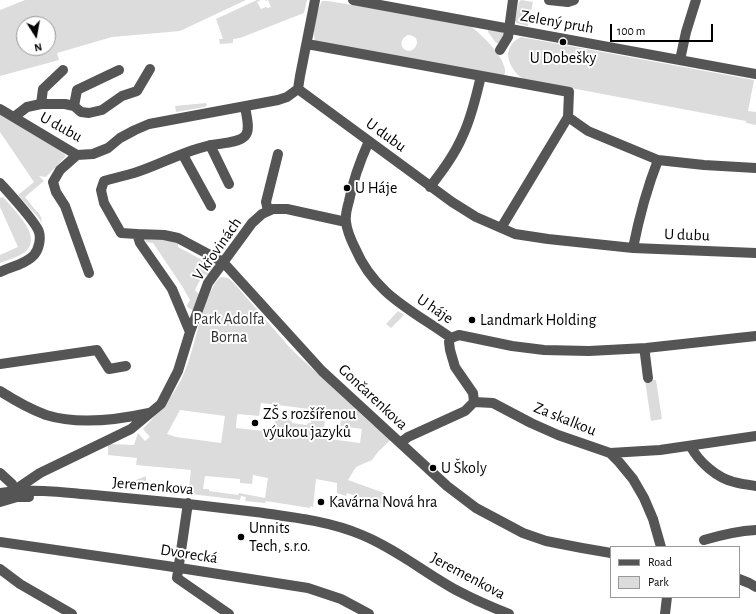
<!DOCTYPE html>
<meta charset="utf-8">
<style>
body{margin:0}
#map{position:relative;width:756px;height:614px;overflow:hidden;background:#fff;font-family:"Alegreya Sans",sans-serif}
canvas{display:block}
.legend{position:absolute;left:610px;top:546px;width:130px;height:52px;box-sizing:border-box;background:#fff;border:1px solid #999;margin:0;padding:5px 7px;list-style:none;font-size:12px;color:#000}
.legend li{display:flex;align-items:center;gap:8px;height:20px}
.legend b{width:20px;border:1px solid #999}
.north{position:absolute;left:16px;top:16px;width:40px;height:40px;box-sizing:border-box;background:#fff;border:1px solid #999;border-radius:50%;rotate:169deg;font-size:11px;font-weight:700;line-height:16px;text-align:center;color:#000}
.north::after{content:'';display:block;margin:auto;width:14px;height:18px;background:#000;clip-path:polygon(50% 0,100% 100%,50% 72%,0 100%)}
.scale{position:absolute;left:610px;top:24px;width:103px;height:18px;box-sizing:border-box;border:2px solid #000;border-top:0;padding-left:5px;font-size:12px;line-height:14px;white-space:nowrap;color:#000;-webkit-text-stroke:3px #fff;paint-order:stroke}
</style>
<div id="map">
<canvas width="756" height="614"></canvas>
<ul class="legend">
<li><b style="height:5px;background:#555"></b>Road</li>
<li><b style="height:11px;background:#dcdcdc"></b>Park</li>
</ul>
<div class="north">N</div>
<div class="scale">100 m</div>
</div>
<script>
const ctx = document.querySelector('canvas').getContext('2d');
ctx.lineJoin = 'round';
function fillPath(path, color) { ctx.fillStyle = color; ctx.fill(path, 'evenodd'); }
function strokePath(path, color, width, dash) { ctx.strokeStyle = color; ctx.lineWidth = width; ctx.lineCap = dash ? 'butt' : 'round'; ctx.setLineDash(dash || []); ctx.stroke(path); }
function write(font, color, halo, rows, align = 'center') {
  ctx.font = font + ' "Alegreya Sans",sans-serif'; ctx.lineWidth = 4; ctx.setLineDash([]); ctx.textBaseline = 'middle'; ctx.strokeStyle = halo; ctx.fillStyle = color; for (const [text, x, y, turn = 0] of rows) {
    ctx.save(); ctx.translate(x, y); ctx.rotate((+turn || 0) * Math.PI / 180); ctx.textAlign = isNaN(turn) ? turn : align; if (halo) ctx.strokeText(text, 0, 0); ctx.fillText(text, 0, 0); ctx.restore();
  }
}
const green = new Path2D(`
 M 25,0 L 246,0 L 180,31 L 112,37 L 57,53 L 59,60 L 0,76 L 0,10 ZM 24,24 L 48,24 L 48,48 L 24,48 Z
 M 257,0 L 261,0 L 257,2 L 261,9 L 266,7 L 268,8 L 271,7 L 268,0 L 266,1 L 265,0 L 307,0 L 304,13 L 240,38 L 233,39 L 233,43 L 220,44 L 219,39 L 223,39 L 216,19 Z
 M 521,0 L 533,2 L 528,26 L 516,23 L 515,20 L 519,2 Z
 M 322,1 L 328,1 L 467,24 C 479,31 508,59 505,74 L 502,76 L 315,41 C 312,30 316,12 322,1 ZM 408,35 C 426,36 413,59 403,48 C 399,43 403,37 408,35 Z
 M 488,30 L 502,32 L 504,36 L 499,43 L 496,43 L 488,32 Z
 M 521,37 L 754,80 L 748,111 L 756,112 L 756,125 L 746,123 L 746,121 L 523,79 C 508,68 500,47 521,37 Z
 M 206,103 L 207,105 L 205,107 L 176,112 L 175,106 Z
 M 0,112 L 59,148 L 66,156 L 46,177 L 39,176 L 44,181 L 25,197 L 37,212 L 38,212 L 42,219 L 41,219 L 42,224 L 38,217 L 18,195 L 34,182 L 0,132 Z
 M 3,197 C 13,209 40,233 28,249 C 22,256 8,260 0,263 L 0,255 L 18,247 L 0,207 L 0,198 Z
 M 146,239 L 178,241 L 178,247 L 204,261 L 210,258 C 217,264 214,269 211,276 L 203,274 L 195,290 L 200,295 L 196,307 L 193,310 L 188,308 L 187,305 L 190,300 L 182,286 L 153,243 L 146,242 Z
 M 221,277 L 228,278 L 233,282 L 291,349 L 374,426 L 375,425 L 390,440 L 378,452 L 372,460 L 356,467 L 348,480 L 384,493 L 381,504 L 347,493 L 346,496 L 337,493 L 337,483 L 316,479 L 313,507 L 310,506 L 310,508 L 266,501 L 265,503 L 245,501 L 246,497 L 241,496 L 240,500 L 191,494 L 116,487 L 125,484 L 136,484 L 136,480 L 146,476 L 146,484 L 151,484 L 151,486 L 178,489 L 189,487 L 191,470 L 136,465 L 137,458 L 108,455 L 108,444 L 134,445 L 138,433 L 145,441 L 150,437 L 143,429 C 157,414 172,398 181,380 C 191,360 195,336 202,315 C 205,306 213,281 221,277 ZM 261,403 L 342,413 L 340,426 L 362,429 L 360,443 L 322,438 L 325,421 L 311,420 L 311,423 L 308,423 L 307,425 L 292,423 L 292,421 L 289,420 L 289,417 L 276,415 L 274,432 L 236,428 L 237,416 L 238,414 L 259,416 ZM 180,410 L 225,416 L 221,443 L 176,437 L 167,434 ZM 253,475 L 268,478 L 265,498 L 239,493 L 238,495 L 209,491 L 209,489 L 203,489 L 205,476 L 240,479 L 240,483 L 252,484 Z
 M 398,311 L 404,315 L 391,328 L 386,324 Z
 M 645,380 L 656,380 L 662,419 L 651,421 Z`);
const minor = new Path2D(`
 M 353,0 L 756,74
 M 549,0 L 568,2 L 574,0
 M 307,44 L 569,92 L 568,117 L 501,228
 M 500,50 L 508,37 L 513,0
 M 680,60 L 686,32 L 696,0
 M 298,89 L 452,202 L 476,217 L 515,234 L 548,239 L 633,248 L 756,253
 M 298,89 L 300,76 L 315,0
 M 41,104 L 43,89 L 63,70
 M 74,106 L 77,90 L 119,70
 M 0,109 L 77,155 L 93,154 L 108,148 L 120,138 L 135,130 L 149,124 L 278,100 L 287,97 L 298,89
 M 14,117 L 27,107 L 41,104 L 65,104 L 74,106 L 81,112 L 89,113 L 102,110 L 122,96 L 137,91 L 150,69
 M 568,117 L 588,131 L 658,160 L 704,165 L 756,168
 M 369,141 C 360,161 353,180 349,201 C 347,208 345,216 346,222 C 347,231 351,240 355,248 C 375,295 412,310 451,338
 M 210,145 L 229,184
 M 77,155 L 60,170 L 53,182 L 56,192 L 65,206 L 89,273
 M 183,155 L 211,206
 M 0,183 C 8,192 36,222 39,232 C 41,239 39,249 34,255 C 26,264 10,267 0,272
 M 430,187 C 443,170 455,154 463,135 C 472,116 476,96 481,76
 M 268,211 L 266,202 L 278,154
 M 137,234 L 164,235 L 178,238 L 223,262 L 322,371 L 447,486 L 476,508 L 523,533 L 546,541 L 582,548 L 611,553
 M 633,248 C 639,218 647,188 658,160
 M 190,332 L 172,289 L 140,243 L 137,234 L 121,233 L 104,203 L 101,190 L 104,181 C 114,178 124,176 134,173 C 160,165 185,150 212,145 C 222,143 238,143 245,136 C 251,130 246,115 245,106
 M 451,338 L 459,335 L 512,346 L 544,350 L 589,351 L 646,348 L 756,336
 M 451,338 L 449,342 L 450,350 L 455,367 L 473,393 L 474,402
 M 646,348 L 645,354 L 648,378
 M 0,364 L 97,350 L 109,369 L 126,366
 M 0,391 C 14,400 30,409 46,415 C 78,425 117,420 149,413
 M 474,402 L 493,403 L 531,423 L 558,435 L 610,453 L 619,462 L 633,479 L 644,498 L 653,519 L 661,547
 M 400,443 L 408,437 L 465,411 L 474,402
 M 691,447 C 699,462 717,478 734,482 C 741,484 749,485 756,486
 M 610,453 L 660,450 L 756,436
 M 0,473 L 12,484 L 17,495
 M 15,490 L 40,473 L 131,429 L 161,404 L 178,371 L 190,332 L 208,283 L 252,223 L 262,214 L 273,209 L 287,209 L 346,222
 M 0,493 C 37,487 77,494 115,497 C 162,501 209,506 256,512 C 292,517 329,521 362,535 C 396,549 425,573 456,590 C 473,599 491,607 509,614
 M 0,502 L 17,497 L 29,497
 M 188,503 L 177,578 L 229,614
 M 704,540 C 721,535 738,531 756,530
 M 0,542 L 167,566 L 308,588 L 341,599 L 369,614
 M 0,569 L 20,584 L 72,614
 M 739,579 L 749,583 L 756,587
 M 665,614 L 667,597`);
const markers = [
 [563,42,4,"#000"],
 [347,188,4,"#000"],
 [472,320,4,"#000"],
 [255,423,4,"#000"],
 [433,468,4,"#000"],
 [321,502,4,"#000"],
 [241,537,4,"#000"]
];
const streetNames = [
 ["Zelený pruh",557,22,10],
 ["U dubu",61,127,29],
 ["U dubu",386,135,36],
 ["U dubu",687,235,2],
 ["V křovinách",217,249,-55],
 ["U háje",435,309,34],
 ["Gončarenkova",373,397,43],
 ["Za skalkou",565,419,22],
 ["Jeremenkova",153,486,5],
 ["Dvorecká",189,554,9],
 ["Jeremenkova",468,576,28]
];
const poiNames = [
 ["U Dobešky",563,58,"center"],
 ["U Háje",355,188],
 ["Landmark Holding",480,320],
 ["ZŠ s rozšířenou",263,414],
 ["výukou jazyků",263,432],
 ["U Školy",441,468],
 ["Kavárna Nová hra",329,502],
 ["Unnits",249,528],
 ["Tech, s.r.o.",249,546]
];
const parkNames = [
 ["Park Adolfa",229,319],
 ["Borna",229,337]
];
fillPath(green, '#dcdcdc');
strokePath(minor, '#555', 10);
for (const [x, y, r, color] of markers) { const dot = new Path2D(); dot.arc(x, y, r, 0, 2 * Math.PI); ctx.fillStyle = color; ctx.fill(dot); strokePath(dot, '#fff', 1.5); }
write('16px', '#000', '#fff', streetNames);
write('16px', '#000', '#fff', poiNames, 'left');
write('16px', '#333', '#fff', parkNames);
</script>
